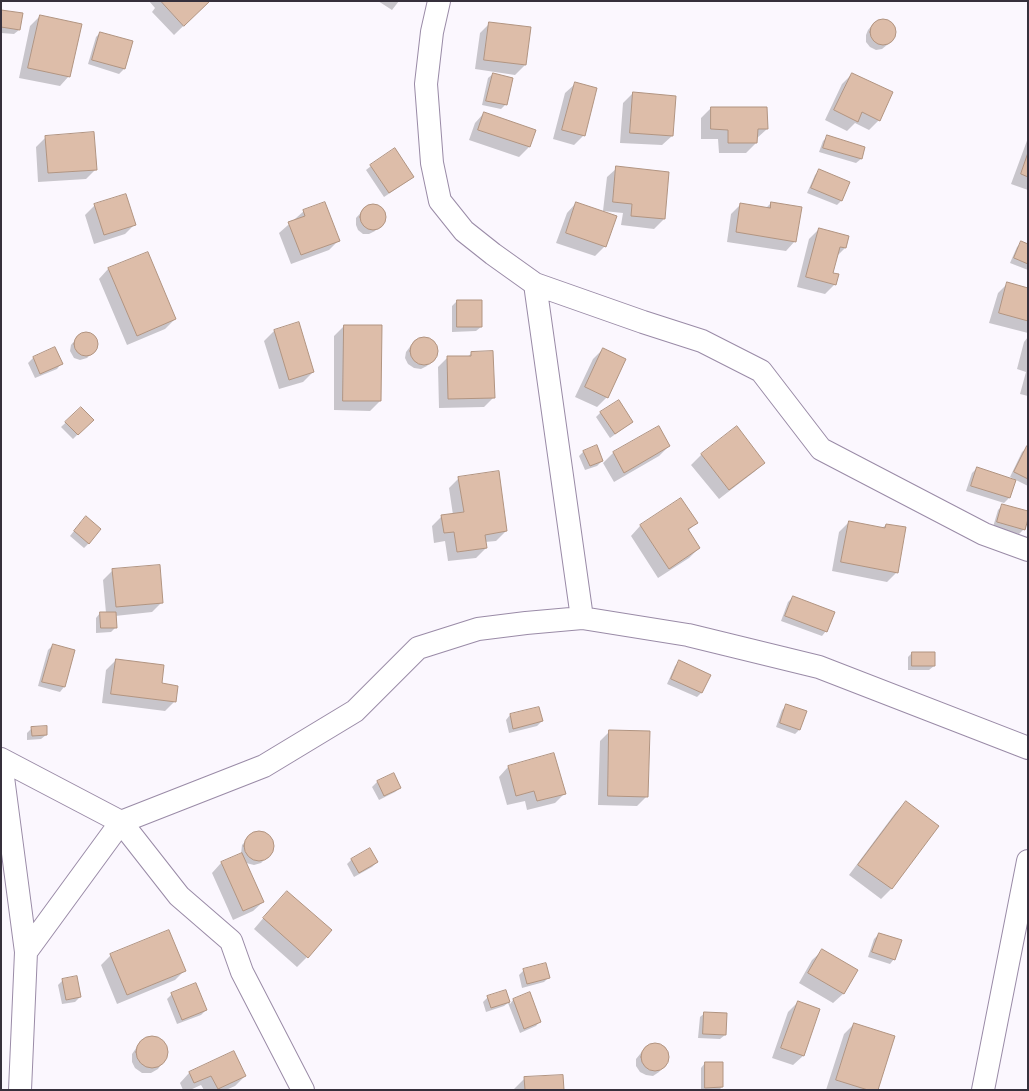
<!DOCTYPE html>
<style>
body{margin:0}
#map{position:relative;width:1029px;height:1091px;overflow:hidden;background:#fbf7fe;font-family:"Playfair Display",serif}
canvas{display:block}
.frame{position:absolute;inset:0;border:2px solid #36303c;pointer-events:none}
</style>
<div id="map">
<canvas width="1029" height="1091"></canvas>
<div class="frame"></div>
</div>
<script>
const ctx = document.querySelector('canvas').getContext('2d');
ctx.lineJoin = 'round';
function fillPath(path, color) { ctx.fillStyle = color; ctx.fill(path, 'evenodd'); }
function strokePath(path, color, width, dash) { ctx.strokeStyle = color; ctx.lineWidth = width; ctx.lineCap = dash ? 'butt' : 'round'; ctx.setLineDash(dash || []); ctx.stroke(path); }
const shadow = new Path2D(`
 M 149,1 L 209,1 L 174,35 L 152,12 L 155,8 Z
 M 378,1 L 399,1 L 392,10 Z
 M 1,11 L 19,30 L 14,34 L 1,33 Z
 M 40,16 L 69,76 L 60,86 L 19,78 L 30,26 Z
 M 885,20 L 891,22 L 895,28 L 895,34 L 892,40 L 887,45 L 882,49 L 876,50 L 870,47 L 866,42 L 866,35 L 868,30 L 873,24 L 879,21 Z
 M 490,23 L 530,28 L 525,65 L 515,75 L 475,69 L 480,33 Z
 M 100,33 L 132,42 L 124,69 L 119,74 L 88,64 L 96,37 Z
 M 493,74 L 506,104 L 501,109 L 482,105 L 488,78 Z
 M 852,74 L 879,120 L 869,130 L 855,123 L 847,131 L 825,120 L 842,84 Z
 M 575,84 L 584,135 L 574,145 L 553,139 L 565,93 Z
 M 633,93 L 672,136 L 662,145 L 620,143 L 623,103 Z
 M 711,108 L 767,129 L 756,139 L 756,143 L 746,153 L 719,153 L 718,139 L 701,139 L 701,118 Z
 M 484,113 L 535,131 L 529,147 L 519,157 L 469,140 L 475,123 Z
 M 828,136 L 861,159 L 856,163 L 819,152 L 823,141 Z
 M 46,137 L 96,169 L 86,179 L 38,182 L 36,147 Z
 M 1028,138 L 1028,190 L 1011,184 Z
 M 371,166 L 413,176 L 408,181 L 384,197 L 366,170 Z
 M 617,168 L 664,219 L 654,229 L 621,225 L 623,213 L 603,211 L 607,177 Z
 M 819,171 L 841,201 L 837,205 L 807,193 L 815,175 Z
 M 576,203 L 605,246 L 595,256 L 556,243 L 567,213 Z
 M 771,203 L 795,241 L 786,251 L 727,242 L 731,214 L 741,204 L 766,208 Z
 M 95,205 L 135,224 L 125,234 L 94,244 L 85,215 Z
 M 370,205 L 377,206 L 381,210 L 384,215 L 384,221 L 375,231 L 369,234 L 363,234 L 358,230 L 356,225 L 356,218 L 365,208 Z
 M 304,211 L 339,240 L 329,250 L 291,264 L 279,233 Z
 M 819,229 L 845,248 L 836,257 L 832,273 L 835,284 L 825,294 L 797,287 L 809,239 Z
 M 1022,242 L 1028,245 L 1028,270 L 1010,263 L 1017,247 Z
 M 108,269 L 175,319 L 165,329 L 127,345 L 99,279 Z
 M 1008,283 L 1028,289 L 1028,333 L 989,323 L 998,293 Z
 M 457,301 L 481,301 L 481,327 L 476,331 L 452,332 L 452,306 Z
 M 344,326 L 381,326 L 380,401 L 370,411 L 334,410 L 334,336 Z
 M 274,331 L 313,372 L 303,382 L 279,389 L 264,341 Z
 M 87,332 L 94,335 L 97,341 L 97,348 L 87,358 L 80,360 L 74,358 L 70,351 L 71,345 L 80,334 Z
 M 1028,337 L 1028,396 L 1020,394 L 1026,372 L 1017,369 L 1024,342 Z
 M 422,338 L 428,338 L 434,342 L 437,349 L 436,355 L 427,366 L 421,369 L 414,368 L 408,364 L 405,358 L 406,352 L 415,340 Z
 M 55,349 L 61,364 L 57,369 L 35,378 L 28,363 L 33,358 Z
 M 603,349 L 607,397 L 597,407 L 575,397 L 593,359 Z
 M 472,353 L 494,397 L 484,407 L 439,408 L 438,367 L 448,357 L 467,357 Z
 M 81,408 L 92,420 L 73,439 L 61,427 Z
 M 601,412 L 632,422 L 610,438 L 596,417 Z
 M 658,427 L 669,446 L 659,456 L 614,482 L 603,463 L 613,453 Z
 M 736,427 L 764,463 L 754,472 L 719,499 L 691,465 L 701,455 Z
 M 1027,448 L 1028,448 L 1028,486 L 1010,477 L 1022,452 Z
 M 584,451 L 602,461 L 597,466 L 585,470 L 579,456 Z
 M 977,468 L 1015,481 L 1009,498 L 1004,503 L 966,491 L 972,473 Z
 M 459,478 L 506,531 L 496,541 L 485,542 L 486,548 L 476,558 L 448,561 L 445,541 L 434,543 L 432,526 L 442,516 L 453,515 L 449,488 Z
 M 681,500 L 696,523 L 688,531 L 699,548 L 689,558 L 658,578 L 631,536 L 640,526 Z
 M 1002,506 L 1028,512 L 1024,529 L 1019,534 L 993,527 L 998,510 Z
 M 81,522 L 89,543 L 84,548 L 70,536 Z
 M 849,522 L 882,528 L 886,525 L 897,572 L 887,582 L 832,571 L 839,532 Z
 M 113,570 L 162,602 L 152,612 L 115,616 L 116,627 L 111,632 L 96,633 L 96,618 L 100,613 L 106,613 L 103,580 Z
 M 793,597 L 826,631 L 822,636 L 781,621 L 788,602 Z
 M 53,645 L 74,651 L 64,687 L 60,692 L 38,686 L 48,650 Z
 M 912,653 L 934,666 L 929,670 L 908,670 L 908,657 Z
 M 116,660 L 161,684 L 175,701 L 165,711 L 102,703 L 106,670 Z
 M 680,661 L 701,693 L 697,697 L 667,684 L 675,666 Z
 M 787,705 L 800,729 L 795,734 L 776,727 L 782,710 Z
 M 510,715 L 542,721 L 537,726 L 509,733 L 506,720 Z
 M 32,728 L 46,735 L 41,739 L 27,740 L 27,733 Z
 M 610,731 L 647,796 L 637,806 L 598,805 L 600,741 Z
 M 508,767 L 565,793 L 555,803 L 527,810 L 525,801 L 507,805 L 499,777 Z
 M 393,774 L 400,788 L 395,792 L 379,800 L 372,787 L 377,782 Z
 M 906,802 L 938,826 L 891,889 L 881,899 L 849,875 L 896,812 Z
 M 259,832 L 266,834 L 271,839 L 273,846 L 271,853 L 261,863 L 254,865 L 246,863 L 263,902 L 253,911 L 233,920 L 212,873 L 221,863 L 241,854 L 242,845 L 252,834 Z
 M 352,859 L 377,862 L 372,867 L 354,877 L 347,864 Z
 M 277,902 L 307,957 L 297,967 L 254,929 Z
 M 879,934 L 894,959 L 890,964 L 868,957 L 874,939 Z
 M 822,951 L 857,971 L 843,994 L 833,1003 L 799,983 L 812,960 Z
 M 111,955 L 185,970 L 175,980 L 117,1004 L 101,965 Z
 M 524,970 L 549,977 L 544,982 L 522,988 L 519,975 Z
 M 63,980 L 80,997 L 75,1002 L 62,1004 L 58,985 Z
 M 506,991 L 510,1004 L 513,1000 L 540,1021 L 536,1026 L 520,1033 L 508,1003 L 504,1006 L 486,1012 L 483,1002 L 488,997 Z
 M 172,994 L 206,1010 L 201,1015 L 177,1024 L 167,999 Z
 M 798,1002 L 803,1056 L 793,1065 L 772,1058 L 788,1012 Z
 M 705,1013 L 725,1035 L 720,1039 L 698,1038 L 700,1017 Z
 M 854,1024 L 877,1090 L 826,1090 L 844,1034 Z
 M 148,1037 L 156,1037 L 163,1041 L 167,1048 L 167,1056 L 158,1069 L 151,1073 L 142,1073 L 135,1068 L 132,1062 L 132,1054 L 141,1041 Z
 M 651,1044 L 658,1044 L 665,1047 L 668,1053 L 668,1060 L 659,1072 L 653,1076 L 646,1075 L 640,1072 L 636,1066 L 636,1059 L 645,1048 Z
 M 234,1053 L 245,1076 L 235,1086 L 226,1090 L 204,1090 L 201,1085 L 190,1090 L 183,1090 L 180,1083 L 189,1073 Z
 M 705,1063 L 722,1087 L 719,1090 L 701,1090 L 701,1068 Z
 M 525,1078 L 563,1090 L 513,1090 Z`);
const building = new Path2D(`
 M 161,1 L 210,1 L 184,26 Z
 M 1,10 L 23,13 L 20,30 L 1,27 Z
 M 40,15 L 82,24 L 70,77 L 28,68 Z
 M870 32a13 13 0 1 1 26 0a13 13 0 1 1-26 0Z
 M 489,22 L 531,27 L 526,65 L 484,60 Z
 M 100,32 L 133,41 L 125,69 L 92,60 Z
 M 493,73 L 513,78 L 507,105 L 486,101 Z
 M 852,73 L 893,92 L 880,121 L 862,112 L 858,122 L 834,110 Z
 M 575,82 L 597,88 L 585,136 L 562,130 Z
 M 633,92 L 676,96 L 673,136 L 630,133 Z
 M 711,107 L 767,107 L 768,129 L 758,129 L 757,143 L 728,143 L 728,130 L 711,129 Z
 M 484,112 L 536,130 L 530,147 L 478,130 Z
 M 94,132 L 97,170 L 48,173 L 45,136 Z
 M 827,135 L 865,147 L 862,159 L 823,148 Z
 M 395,148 L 414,177 L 389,193 L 370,165 Z
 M 1028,153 L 1028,177 L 1021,174 Z
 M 616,166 L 669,172 L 665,219 L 631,216 L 632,204 L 613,202 Z
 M 819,169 L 850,182 L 842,201 L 811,188 Z
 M 126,194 L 136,225 L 104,235 L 94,204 Z
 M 325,202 L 340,241 L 301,255 L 288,222 L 305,216 L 303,210 Z
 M 576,202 L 617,216 L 606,247 L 566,233 Z
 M 771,202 L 802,207 L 796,242 L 736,232 L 740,203 L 770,208 Z
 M360 217a13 13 0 1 1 26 0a13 13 0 1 1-26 0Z
 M 819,228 L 849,236 L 846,248 L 840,247 L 833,273 L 839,274 L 836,285 L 806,277 Z
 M 1021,241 L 1028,244 L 1028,264 L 1014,258 Z
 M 148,252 L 176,319 L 137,336 L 108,268 Z
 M 1007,282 L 1028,288 L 1028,321 L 999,313 Z
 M 457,300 L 482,300 L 482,327 L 457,327 Z
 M 299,322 L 314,372 L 289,380 L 274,330 Z
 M 344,325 L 382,325 L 381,401 L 343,401 Z
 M74 344a12 12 0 1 1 24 0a12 12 0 1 1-24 0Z
 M410 351a14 14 0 1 1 28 0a14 14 0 1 1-28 0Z
 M 55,347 L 63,364 L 40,374 L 33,357 Z
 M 603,348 L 626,359 L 608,398 L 585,387 Z
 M 493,351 L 495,398 L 448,399 L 447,356 L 471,356 L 471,352 Z
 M 619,400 L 633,422 L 615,434 L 600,412 Z
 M 81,407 L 94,420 L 78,435 L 65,422 Z
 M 659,426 L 670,446 L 624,473 L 613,452 Z
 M 737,426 L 765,463 L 729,490 L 701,454 Z
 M 597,445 L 603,461 L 590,466 L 583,451 Z
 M 1027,446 L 1028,447 L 1028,479 L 1014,472 Z
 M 977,467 L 1016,480 L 1010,498 L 971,486 Z
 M 499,471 L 507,531 L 485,535 L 487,548 L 457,552 L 454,532 L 444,533 L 441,515 L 464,512 L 458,477 Z
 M 681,498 L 698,523 L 688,529 L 700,548 L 669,569 L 640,525 Z
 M 1002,504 L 1028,511 L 1028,519 L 1025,530 L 997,522 Z
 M 86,516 L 101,529 L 89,544 L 74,531 Z
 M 849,521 L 885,528 L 886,524 L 906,527 L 898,573 L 841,562 Z
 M 160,565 L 163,603 L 116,607 L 112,569 Z
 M 793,596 L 835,612 L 827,632 L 785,616 Z
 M 100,612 L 116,612 L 117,628 L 101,628 Z
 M 53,644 L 75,650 L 65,687 L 42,682 Z
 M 912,652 L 935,652 L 935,666 L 912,666 Z
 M 116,659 L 164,665 L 162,683 L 178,686 L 176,702 L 111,694 Z
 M 679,660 L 711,675 L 702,693 L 671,679 Z
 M 786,704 L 807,711 L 800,730 L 780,723 Z
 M 539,707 L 543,721 L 513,729 L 510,714 Z
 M 47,726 L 47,735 L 32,736 L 31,727 Z
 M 609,730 L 650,731 L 648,797 L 608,796 Z
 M 554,753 L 566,794 L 537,801 L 534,791 L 516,796 L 508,766 Z
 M 394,773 L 401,788 L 384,796 L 377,781 Z
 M 906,801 L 939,826 L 892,889 L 858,865 Z
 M244 846a15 15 0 1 1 30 0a15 15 0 1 1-30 0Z
 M 370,848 L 378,862 L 359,873 L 351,859 Z
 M 242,853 L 264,902 L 243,911 L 221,862 Z
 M 287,891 L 332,930 L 308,958 L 263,918 Z
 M 169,930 L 186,971 L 127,995 L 110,954 Z
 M 879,933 L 902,940 L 895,960 L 872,952 Z
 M 822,949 L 858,970 L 844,994 L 808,973 Z
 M 546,963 L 550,978 L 527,984 L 523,969 Z
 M 77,976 L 81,997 L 66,1000 L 62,979 Z
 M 196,983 L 207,1010 L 182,1020 L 171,993 Z
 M 506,990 L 510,1002 L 491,1008 L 487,996 Z
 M 530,992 L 541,1022 L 524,1029 L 513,999 Z
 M 798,1001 L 820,1009 L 804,1056 L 781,1048 Z
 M 704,1012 L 727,1013 L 726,1035 L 703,1034 Z
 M 854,1023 L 895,1036 L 878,1090 L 868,1090 L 836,1080 Z
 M136 1052a16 16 0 1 1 32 0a16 16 0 1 1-32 0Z
 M641 1057a14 14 0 1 1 28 0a14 14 0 1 1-28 0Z
 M 234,1051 L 246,1076 L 218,1089 L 211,1076 L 194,1083 L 189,1072 Z
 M 705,1062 L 723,1062 L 723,1087 L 705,1088 Z
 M 563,1075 L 564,1090 L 525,1090 L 524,1077 Z`);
const street = new Path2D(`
 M 439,1 L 432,32 L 426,84 L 432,163 L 440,201 L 464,231 L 493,254 L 535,284 L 643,322 L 702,341 L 761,371 L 821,449 L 984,534 L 1028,550
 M 535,284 L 582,618
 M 1,759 L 121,822 L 179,896 L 231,941 L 242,972 L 303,1090
 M 1,762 L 26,952 L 20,1090
 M 26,952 L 121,822 L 264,766 L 355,711 L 418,648 L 478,629 L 526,623 L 582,618 L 688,635 L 819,667 L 1028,748
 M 983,1090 L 1028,861`);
fillPath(shadow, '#0003');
fillPath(building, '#ddbda9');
strokePath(building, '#b19481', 1);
strokePath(street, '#9a8ba7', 24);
strokePath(street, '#fff', 22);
</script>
